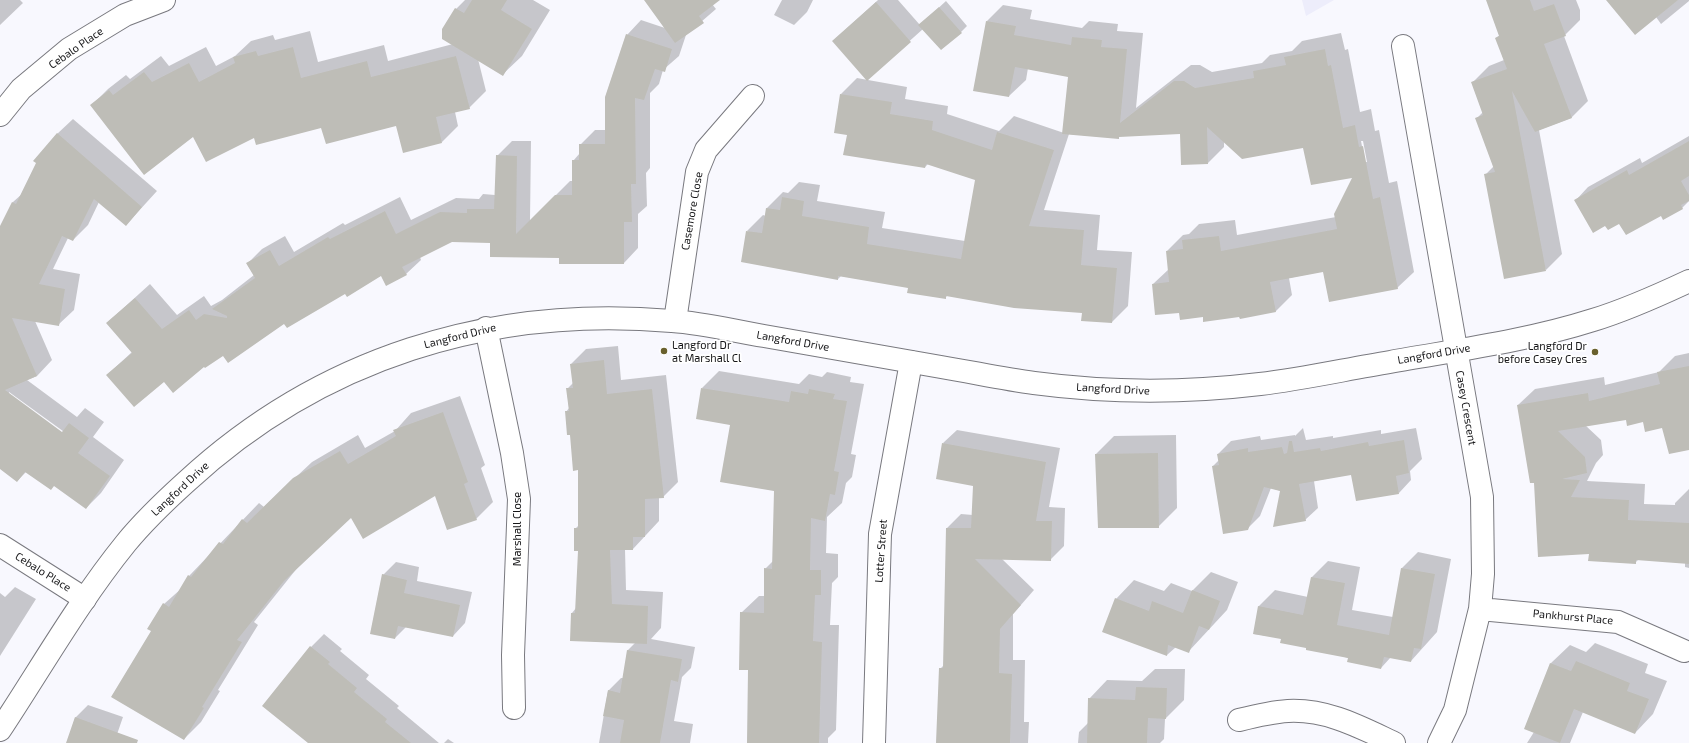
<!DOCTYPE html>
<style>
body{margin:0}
canvas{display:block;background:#f8f8fe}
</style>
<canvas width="1689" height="743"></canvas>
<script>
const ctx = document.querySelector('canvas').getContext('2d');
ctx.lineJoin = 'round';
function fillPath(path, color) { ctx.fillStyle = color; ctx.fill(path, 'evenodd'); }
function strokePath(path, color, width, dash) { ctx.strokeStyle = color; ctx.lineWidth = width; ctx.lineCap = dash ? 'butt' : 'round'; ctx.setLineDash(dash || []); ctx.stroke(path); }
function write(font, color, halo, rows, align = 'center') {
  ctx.font = font + ' "Exo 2",sans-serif'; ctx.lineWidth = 3.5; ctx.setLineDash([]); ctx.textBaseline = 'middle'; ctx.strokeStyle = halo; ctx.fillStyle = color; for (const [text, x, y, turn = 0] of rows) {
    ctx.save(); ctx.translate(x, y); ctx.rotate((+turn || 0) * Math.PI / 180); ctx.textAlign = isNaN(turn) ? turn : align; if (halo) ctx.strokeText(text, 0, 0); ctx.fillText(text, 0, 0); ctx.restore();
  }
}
const built = new Path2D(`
 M 1302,0 L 1334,0 L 1306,16 Z`);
const shadow = new Path2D(`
 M 0,0 L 20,0 L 23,3 L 0,25 Z
 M 465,0 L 533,0 L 550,10 L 522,56 L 503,74 L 478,59 L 486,91 L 469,108 L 455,112 L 458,126 L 442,142 L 397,125 L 322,127 L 254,136 L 193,136 L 92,105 L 108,89 L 126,75 L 130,79 L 161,56 L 169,66 L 206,47 L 216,66 L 235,56 L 251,41 L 273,35 L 275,40 L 310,31 L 318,62 L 384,45 L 388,61 L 453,44 L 443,30 L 456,9 Z
 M 645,0 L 717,0 L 712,4 L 716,9 L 686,35 L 679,56 L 663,70 L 659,84 L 650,93 L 650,168 L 646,173 L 647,206 L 638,214 L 638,248 L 624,263 L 560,257 L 491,242 L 451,241 L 420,257 L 421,260 L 406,274 L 382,275 L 285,322 L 204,365 L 164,381 L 107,375 L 132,352 L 107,323 L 150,284 L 177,315 L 204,296 L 211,306 L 222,300 L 254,275 L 247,264 L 262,249 L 285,236 L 294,252 L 343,223 L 345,225 L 400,197 L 411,220 L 456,198 L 479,199 L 483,194 L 495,195 L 497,156 L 512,141 L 531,141 L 530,221 L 570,181 L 573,181 L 573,161 L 580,153 L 580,145 L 595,130 L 606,130 L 627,35 L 641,20 L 665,28 Z
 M 782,0 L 813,0 L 807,12 L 794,25 L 774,15 Z
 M 878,0 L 898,0 L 920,25 L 946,1 L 967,26 L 961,32 L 923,29 L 867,79 L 833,41 Z
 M 1487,0 L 1576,0 L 1580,10 L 1580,20 L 1564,36 L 1588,101 L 1571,118 L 1539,130 L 1562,254 L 1546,270 L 1485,175 L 1494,166 L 1476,119 L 1483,112 L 1472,83 L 1489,66 L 1504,60 L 1496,38 L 1500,35 Z
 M 1607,0 L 1689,0 L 1689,1 L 1661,24 L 1656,17 Z
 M 1003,5 L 1032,10 L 1030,19 L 1082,28 L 1089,21 L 1118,24 L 1117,31 L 1143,33 L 1136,108 L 1191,65 L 1200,65 L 1212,72 L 1262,63 L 1270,55 L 1292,51 L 1302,41 L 1341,33 L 1345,50 L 1348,49 L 1360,112 L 1371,109 L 1375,131 L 1379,130 L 1389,183 L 1397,181 L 1414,272 L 1397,288 L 1324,271 L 1289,278 L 1292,295 L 1276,311 L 1240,316 L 1204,316 L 1180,312 L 1153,284 L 1169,269 L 1167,251 L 1183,235 L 1189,234 L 1199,224 L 1235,220 L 1237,235 L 1336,217 L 1354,176 L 1304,146 L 1224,141 L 1224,147 L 1208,163 L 1181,133 L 1120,136 L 1118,138 L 1069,134 L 1044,210 L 1100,215 L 1097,250 L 1132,252 L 1128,306 L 1112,322 L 1083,312 L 948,295 L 945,298 L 909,287 L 841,276 L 838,279 L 747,231 L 763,215 L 766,216 L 767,208 L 783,192 L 788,193 L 799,182 L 820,185 L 817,201 L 885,212 L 882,228 L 965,241 L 976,179 L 928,164 L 925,167 L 848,134 L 841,94 L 857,78 L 907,87 L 905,99 L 948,106 L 947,114 L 999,131 L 1014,116 L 1064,133 L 1069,76 L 1028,68 L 1026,80 L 1009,96 L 987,21 ZM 1361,141 L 1363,141 L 1367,162 L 1365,162 Z
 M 73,119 L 157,191 L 126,225 L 99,202 L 88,225 L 73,240 L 68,238 L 53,269 L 80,274 L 74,310 L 58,325 L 35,321 L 52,360 L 37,376 L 27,380 L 77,417 L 85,408 L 104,422 L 93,437 L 124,460 L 101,493 L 86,508 L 54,485 L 26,472 L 17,481 L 0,468 L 0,243 L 4,221 L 13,202 L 23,193 L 57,134 ZM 9,392 L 67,434 L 66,436 L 9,394 Z
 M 1689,136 L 1689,201 L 1682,208 L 1664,219 L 1661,214 L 1606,225 L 1576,200 L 1588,187 L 1640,158 L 1642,163 Z
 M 618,346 L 621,380 L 666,375 L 678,482 L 663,497 L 659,497 L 659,521 L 633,549 L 625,549 L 626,590 L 663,592 L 661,628 L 651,639 L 695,647 L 691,668 L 682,677 L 674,721 L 693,724 L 690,743 L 599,743 L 608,691 L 621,678 L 623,678 L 628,650 L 636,642 L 572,613 L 576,608 L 579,550 L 575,529 L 579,525 L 579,469 L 566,412 L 569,408 L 567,389 L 573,383 L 571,364 L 586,349 Z
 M 1689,353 L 1689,449 L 1663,427 L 1643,421 L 1627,419 L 1585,425 L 1601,440 L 1603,455 L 1596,463 L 1587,481 L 1645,484 L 1644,504 L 1675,505 L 1675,503 L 1689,489 L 1689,568 L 1685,567 L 1685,562 L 1639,559 L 1635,563 L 1590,553 L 1534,482 L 1518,405 L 1535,389 L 1604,377 L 1605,385 L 1659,372 L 1675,356 Z
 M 719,371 L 799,384 L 809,374 L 822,377 L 827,372 L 851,377 L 850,382 L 864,384 L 851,454 L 856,455 L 852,477 L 846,483 L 842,503 L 827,517 L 826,553 L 838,554 L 838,577 L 832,583 L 830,625 L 839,625 L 836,730 L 828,738 L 828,743 L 748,743 L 749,669 L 741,613 L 759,596 L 765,596 L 765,569 L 773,561 L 775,490 L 732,424 L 702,388 Z
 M 460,396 L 485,465 L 481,468 L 493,502 L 476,519 L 435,494 L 351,516 L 298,567 L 254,622 L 258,625 L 218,690 L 220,691 L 201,722 L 184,739 L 152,631 L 164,604 L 182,588 L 189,576 L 259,503 L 264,507 L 312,462 L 358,435 L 365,448 L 395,431 L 411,413 Z
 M 1303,428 L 1306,440 L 1333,436 L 1333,438 L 1381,430 L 1381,434 L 1416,428 L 1422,459 L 1410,471 L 1411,480 L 1399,493 L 1352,474 L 1314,481 L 1318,508 L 1305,520 L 1281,491 L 1271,488 L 1260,516 L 1247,529 L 1213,466 L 1219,460 L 1218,454 L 1231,441 L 1260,436 L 1261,440 L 1295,435 L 1295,436 Z
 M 957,430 L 1060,448 L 1049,507 L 1065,508 L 1064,546 L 1050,560 L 1002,559 L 1034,590 L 1013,614 L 1013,660 L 1025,660 L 1024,722 L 1029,722 L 1028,743 L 937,743 L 940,669 L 944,665 L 947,528 L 961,514 L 973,515 L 974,486 L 943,443 Z
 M 1176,435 L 1177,508 L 1158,527 L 1096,454 L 1114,436 Z
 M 1418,552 L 1451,559 L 1437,632 L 1411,661 L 1391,657 L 1381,668 L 1282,638 L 1254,634 L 1259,606 L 1275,590 L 1308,597 L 1312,577 L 1328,561 L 1360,567 L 1352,610 L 1393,617 L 1402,568 Z
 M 396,562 L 419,567 L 417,581 L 472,592 L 465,623 L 453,636 L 406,627 L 395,638 L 383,575 Z
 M 1211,572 L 1238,582 L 1227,610 L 1189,651 L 1176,647 L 1167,655 L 1103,631 L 1116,599 L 1134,580 L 1164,591 L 1171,583 L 1192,591 Z
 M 15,587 L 36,599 L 0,656 L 0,593 L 5,597 Z
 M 324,634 L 342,649 L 340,651 L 369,675 L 366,679 L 399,706 L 397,708 L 439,743 L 310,743 L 311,647 Z
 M 1595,643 L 1648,664 L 1645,673 L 1667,681 L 1653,714 L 1635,733 L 1583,712 L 1570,743 L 1527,743 L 1534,732 L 1551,663 L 1570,645 L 1586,652 Z
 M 1155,669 L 1185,669 L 1184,700 L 1165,719 L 1164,739 L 1160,743 L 1078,743 L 1079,732 L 1088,723 L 1089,699 L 1107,680 L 1142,681 Z
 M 88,705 L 123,717 L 114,743 L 67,743 L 75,718 Z
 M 448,739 L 454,743 L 444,743 Z`);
const building = new Path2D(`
 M 472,0 L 507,0 L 501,10 L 532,29 L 503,76 L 442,39 L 442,29 L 455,8 L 464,13 Z
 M 644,0 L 720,0 L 699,16 L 704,23 L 675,43 Z
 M 1486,0 L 1530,0 L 1534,11 L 1554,4 L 1566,36 L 1544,44 L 1572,118 L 1535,132 L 1512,91 L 1546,271 L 1504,279 L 1484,174 L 1495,172 L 1475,118 L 1483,115 L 1471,82 L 1507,69 L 1495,38 L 1499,36 Z
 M 1606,0 L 1678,0 L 1635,35 Z
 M 876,2 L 911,42 L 867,81 L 832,41 Z
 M 939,7 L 962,33 L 941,50 L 918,25 Z
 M 986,21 L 1016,26 L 1014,35 L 1071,45 L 1072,37 L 1102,40 L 1101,47 L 1127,49 L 1120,123 L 1174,81 L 1184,81 L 1195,88 L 1254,78 L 1253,71 L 1286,65 L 1284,57 L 1325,49 L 1328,66 L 1331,65 L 1343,128 L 1355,125 L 1359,147 L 1363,146 L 1373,199 L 1380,197 L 1398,289 L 1329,302 L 1323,272 L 1270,282 L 1276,312 L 1240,319 L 1239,317 L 1203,322 L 1203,317 L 1180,320 L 1179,313 L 1155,315 L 1152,284 L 1169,282 L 1166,251 L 1183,249 L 1182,240 L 1219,236 L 1221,251 L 1337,229 L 1334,214 L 1352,178 L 1311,185 L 1303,148 L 1242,159 L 1207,127 L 1208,164 L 1181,165 L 1180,134 L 1119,137 L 1119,139 L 1062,134 L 1068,77 L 1015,67 L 1009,97 L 973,91 Z
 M 626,34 L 672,49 L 665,72 L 655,69 L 644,100 L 635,98 L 636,184 L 631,184 L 632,222 L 624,222 L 624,264 L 559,264 L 559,258 L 490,257 L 490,243 L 452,242 L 402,267 L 407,275 L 386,286 L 381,276 L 347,297 L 345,294 L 287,328 L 284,324 L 228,363 L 223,356 L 205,368 L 204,367 L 173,393 L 164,382 L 134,407 L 106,375 L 132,353 L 106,323 L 135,298 L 162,329 L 189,310 L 196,320 L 204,314 L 227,318 L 227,316 L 212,309 L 255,278 L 246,263 L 270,250 L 279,266 L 328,237 L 330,239 L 385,211 L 396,234 L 440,212 L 467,213 L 467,209 L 494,209 L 496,155 L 517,156 L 516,234 L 555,195 L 572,195 L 572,160 L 579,160 L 579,144 L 605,144 L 605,97 Z
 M 293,47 L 301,78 L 367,61 L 371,77 L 456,56 L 470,109 L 436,117 L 442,143 L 403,153 L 396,126 L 326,144 L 321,128 L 256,145 L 254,138 L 206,162 L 193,137 L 144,175 L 90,105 L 109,90 L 113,95 L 144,72 L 152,82 L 189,63 L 199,82 L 235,63 L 233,57 L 256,51 L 258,56 Z
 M 840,94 L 892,102 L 890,114 L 933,121 L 932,130 L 992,150 L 997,132 L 1054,150 L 1029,226 L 1084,230 L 1081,265 L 1117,268 L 1112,323 L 1081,321 L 1082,313 L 1014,308 L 946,296 L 946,299 L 907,293 L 908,288 L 838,276 L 838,280 L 741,262 L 746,231 L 762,233 L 766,208 L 780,210 L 782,197 L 804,201 L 802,216 L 869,227 L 867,244 L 961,259 L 975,180 L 926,164 L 925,168 L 843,155 L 847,135 L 834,133 Z
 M 57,133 L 142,207 L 126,226 L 94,199 L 73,241 L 62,236 L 39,284 L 65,289 L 59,326 L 12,318 L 37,376 L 5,390 L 62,432 L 69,423 L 89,438 L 78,453 L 110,476 L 86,509 L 54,486 L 51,490 L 25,472 L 17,482 L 0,469 L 0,226 L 12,202 L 16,204 L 36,163 L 33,161 Z
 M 1689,141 L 1689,176 L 1681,181 L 1689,195 L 1689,201 L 1681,205 L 1683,209 L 1663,220 L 1661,216 L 1626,235 L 1619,224 L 1608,230 L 1605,226 L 1593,233 L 1574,200 L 1627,170 L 1629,175 Z
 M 604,360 L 607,394 L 652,389 L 664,498 L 645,499 L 645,537 L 633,537 L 633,550 L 610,550 L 612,604 L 648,606 L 647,644 L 570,641 L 571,613 L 575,613 L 578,551 L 574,551 L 574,528 L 578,528 L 578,470 L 573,471 L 570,435 L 567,435 L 565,411 L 569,411 L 566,388 L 573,388 L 570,364 Z
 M 1689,366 L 1689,450 L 1669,454 L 1662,428 L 1645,432 L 1643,422 L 1627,426 L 1626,420 L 1558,431 L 1585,457 L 1587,473 L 1562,479 L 1580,480 L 1571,497 L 1629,500 L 1628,520 L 1689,523 L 1689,564 L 1636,560 L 1636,564 L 1588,561 L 1589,554 L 1538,557 L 1534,483 L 1530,483 L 1517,405 L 1588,393 L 1589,401 L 1660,384 L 1657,372 Z
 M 701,388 L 789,402 L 791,391 L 808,394 L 809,389 L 835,394 L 833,399 L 847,401 L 834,471 L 839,472 L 835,495 L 830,494 L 825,521 L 811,518 L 810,570 L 821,570 L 821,595 L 815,595 L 813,641 L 822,642 L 819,743 L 747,743 L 748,670 L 739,670 L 740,612 L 764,613 L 764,568 L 772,569 L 774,491 L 720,482 L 730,425 L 696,419 Z
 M 443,412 L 468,482 L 464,484 L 477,520 L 447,530 L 435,496 L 363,539 L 351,518 L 284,581 L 237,640 L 242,642 L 202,707 L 204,708 L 184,740 L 111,697 L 151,631 L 147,629 L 163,603 L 169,607 L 188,575 L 191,577 L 219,542 L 223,544 L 242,519 L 247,523 L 293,478 L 340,451 L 348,464 L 396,436 L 393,430 Z
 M 1404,440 L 1409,473 L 1396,476 L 1399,494 L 1356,501 L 1351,475 L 1299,484 L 1306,521 L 1273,527 L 1280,491 L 1264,487 L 1248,530 L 1223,534 L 1212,466 L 1219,465 L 1217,454 L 1248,448 L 1248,452 L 1282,447 L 1284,454 L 1287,453 L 1289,441 L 1292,441 L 1294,452 L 1320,448 L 1321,451 L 1368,442 L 1369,446 Z
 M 942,443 L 1046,462 L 1036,521 L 1052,521 L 1051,561 L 975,559 L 1021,605 L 1000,629 L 999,673 L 1012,674 L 1010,743 L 936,743 L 939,668 L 943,668 L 946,528 L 971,528 L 973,486 L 936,479 Z
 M 1158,453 L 1159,528 L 1098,528 L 1095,454 Z
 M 1401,568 L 1435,574 L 1421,649 L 1414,648 L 1411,662 L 1384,657 L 1381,669 L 1347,662 L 1348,658 L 1306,650 L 1306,648 L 1280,643 L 1281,639 L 1253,634 L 1258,606 L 1303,615 L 1311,577 L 1345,583 L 1337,625 L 1389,635 Z
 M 382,574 L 407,580 L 404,593 L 460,605 L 453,637 L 398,626 L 395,639 L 370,634 Z
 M 1192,590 L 1220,601 L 1209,630 L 1199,626 L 1189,653 L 1168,645 L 1167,656 L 1102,632 L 1115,598 L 1149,611 L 1152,601 L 1183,613 Z
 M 310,646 L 330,662 L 328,664 L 357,688 L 354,692 L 387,719 L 385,722 L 411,743 L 308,743 L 262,706 Z
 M 627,650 L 682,659 L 678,682 L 671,680 L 660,743 L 620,743 L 624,720 L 603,716 L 608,690 L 620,693 Z
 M 1576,661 L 1630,683 L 1627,691 L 1649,699 L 1635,734 L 1574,709 L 1560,743 L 1524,729 L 1550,663 L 1571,671 Z
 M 1136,687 L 1167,688 L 1166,719 L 1148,718 L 1147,743 L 1087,743 L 1088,698 L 1135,700 Z
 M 75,717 L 138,740 L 137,743 L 66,743 Z`);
const minor = new Path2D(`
 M 1403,46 L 1482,497 L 1483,574 L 1480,609 L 1455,710 L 1439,743
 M 0,115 L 21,89 L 69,49 L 125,15 L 164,0
 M 675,321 L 697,172 L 706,150 L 753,96
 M 486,328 L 512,453 L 519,499 L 513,655 L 514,708
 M 0,545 L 85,599
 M 1480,609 L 1618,622 L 1684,651
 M 1239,720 C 1255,716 1272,712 1288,711 C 1327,709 1360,727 1394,743
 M 874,743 L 880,534 L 911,362`);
const tertiary = new Path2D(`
 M 0,730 C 41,668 79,601 126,543 C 144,521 165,501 186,482 C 320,358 490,305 672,321 C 703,323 734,331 764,336 C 823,346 882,357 941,367 C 972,372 1003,379 1034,383 C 1109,393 1185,393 1260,384 C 1303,379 1347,369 1390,362 C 1457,350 1527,341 1593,320 C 1626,310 1657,296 1689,281`);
const markers = [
 [664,351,4,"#69602d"],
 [1595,352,4,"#69602d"]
];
const streetNames = [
 ["Cebalo Place",76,48,-35],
 ["Casemore Close",692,211,-80],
 ["Langford Drive",460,336,-14],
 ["Langford Drive",793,341,10],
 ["Langford Drive",1434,354,-10],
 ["Langford Drive",1113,389,3],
 ["Casey Crescent",1466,408,80],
 ["Langford Drive",180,489,-43],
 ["Marshall Close",517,529,-90],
 ["Lotter Street",881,551,-86],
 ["Cebalo Place",43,572,32],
 ["Pankhurst Place",1573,617,5]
];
const poiNames = [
 ["Langford Dr",672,345],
 ["at Marshall Cl",672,358],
 ["Langford Dr",1587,346,"right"],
 ["before Casey Cres",1587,359,"right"]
];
fillPath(built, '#ededfb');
fillPath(shadow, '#0003');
fillPath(building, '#bebdb7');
strokePath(minor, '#79797f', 24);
strokePath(tertiary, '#79797f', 24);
strokePath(minor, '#fff', 22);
strokePath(tertiary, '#fff', 22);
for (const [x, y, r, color] of markers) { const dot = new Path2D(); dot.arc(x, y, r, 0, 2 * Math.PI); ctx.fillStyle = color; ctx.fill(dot); strokePath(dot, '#fff', 1.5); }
write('11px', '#161618', '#fff', streetNames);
write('11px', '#161618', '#fff', poiNames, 'left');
</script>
